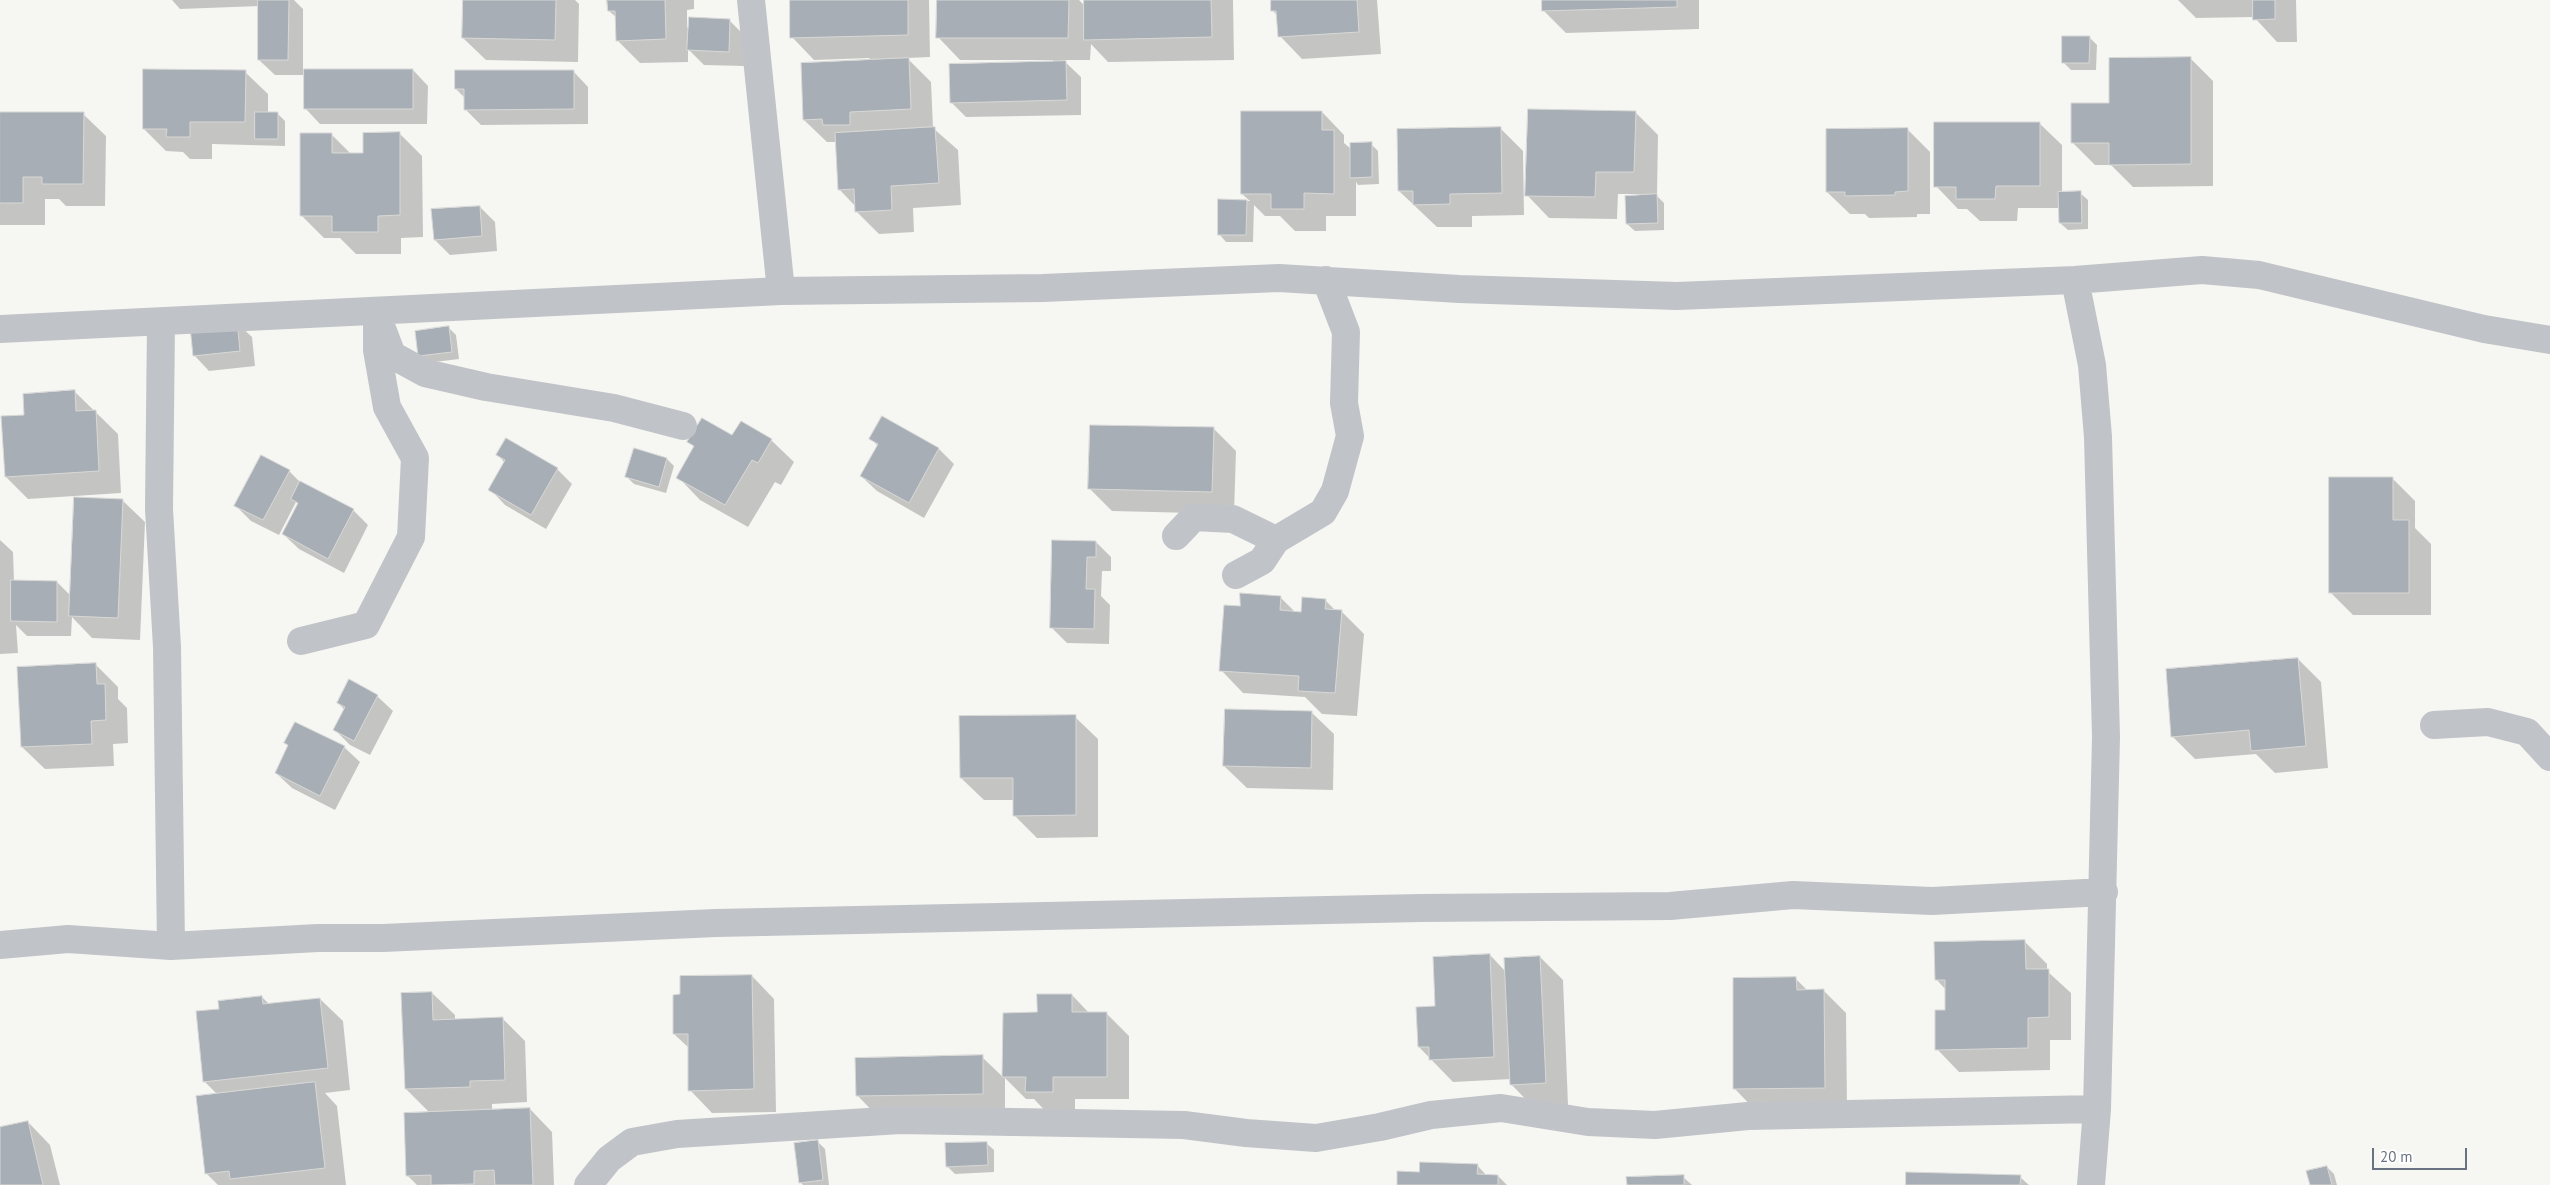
<!DOCTYPE html>
<style>
body{margin:0}
#map{position:relative;width:2550px;height:1185px;overflow:hidden;background:#f6f6f3;font-family:"PT Sans",sans-serif}
canvas{display:block}
.scale{position:absolute;left:2372px;top:1148px;width:95px;height:22px;box-sizing:border-box;border:2px solid #687281;border-top:0;padding-left:6px;font-size:15px;line-height:18px;white-space:nowrap;color:#687281;-webkit-text-stroke:4px #fff;paint-order:stroke}
</style>
<div id="map">
<canvas width="2550" height="1185"></canvas>
<div class="scale">20 m</div>
</div>
<script>
const ctx = document.querySelector('canvas').getContext('2d');
ctx.lineJoin = 'round';
function fillPath(path, color) { ctx.fillStyle = color; ctx.fill(path, 'evenodd'); }
function strokePath(path, color, width, dash) { ctx.strokeStyle = color; ctx.lineWidth = width; ctx.lineCap = dash ? 'butt' : 'round'; ctx.setLineDash(dash || []); ctx.stroke(path); }
const shadow = new Path2D(`
 M 172,0 L 294,0 L 303,9 L 303,75 L 275,75 L 259,60 L 260,6 L 180,9 Z
 M 464,0 L 575,0 L 579,4 L 578,62 L 486,60 L 463,38 Z
 M 609,0 L 694,0 L 694,9 L 687,10 L 687,28 L 729,20 L 744,35 L 744,66 L 704,65 L 688,49 L 688,62 L 640,63 L 618,41 L 617,18 L 609,11 Z
 M 791,0 L 929,0 L 930,57 L 907,58 L 931,82 L 933,128 L 958,150 L 961,205 L 913,208 L 914,232 L 879,234 L 857,212 L 856,207 L 839,189 L 836,142 L 827,142 L 804,120 L 870,58 L 814,60 L 792,37 Z
 M 938,0 L 1079,0 L 1085,6 L 1085,0 L 1233,0 L 1234,60 L 1108,62 L 1091,44 L 1090,60 L 1063,60 L 1081,77 L 1081,115 L 966,117 L 951,102 L 1053,62 L 1053,60 L 960,60 L 938,37 Z
 M 1272,0 L 1377,0 L 1381,54 L 1302,59 L 1280,36 L 1278,16 L 1273,11 Z
 M 1543,0 L 1699,0 L 1699,29 L 1566,33 L 1543,10 Z
 M 2178,0 L 2296,0 L 2297,42 L 2277,42 L 2254,17 L 2196,18 Z
 M 2089,37 L 2097,45 L 2096,70 L 2071,70 L 2063,62 Z
 M 2191,59 L 2213,81 L 2213,186 L 2133,187 L 2111,165 L 2095,165 L 2073,143 L 2110,104 Z
 M 413,70 L 428,86 L 427,124 L 320,124 L 305,108 Z
 M 573,71 L 588,87 L 588,124 L 481,125 L 465,109 L 465,98 L 456,89 Z
 M 245,72 L 268,94 L 268,114 L 278,114 L 285,121 L 285,146 L 212,144 L 212,159 L 190,159 L 183,152 L 166,151 L 144,129 Z
 M 1322,112 L 1344,135 L 1344,143 L 1351,149 L 1371,144 L 1378,151 L 1379,184 L 1358,185 L 1356,182 L 1356,216 L 1326,216 L 1326,231 L 1295,231 L 1280,216 L 1265,216 L 1254,205 L 1253,242 L 1226,242 L 1219,234 L 1219,200 L 1250,201 L 1242,194 Z
 M 1635,112 L 1658,135 L 1657,196 L 1664,203 L 1664,230 L 1635,231 L 1627,224 L 1640,194 L 1618,194 L 1617,219 L 1549,218 L 1527,195 Z
 M 0,113 L 83,114 L 106,136 L 105,206 L 66,206 L 59,199 L 45,199 L 45,225 L 0,225 Z
 M 2039,123 L 2062,145 L 2062,193 L 2080,193 L 2088,200 L 2088,229 L 2068,230 L 2060,223 L 2060,208 L 2018,208 L 2017,221 L 1980,221 L 1967,209 L 1958,209 L 1936,186 Z
 M 1500,128 L 1523,151 L 1524,215 L 1472,216 L 1472,227 L 1437,227 L 1399,191 Z
 M 1907,129 L 1930,152 L 1930,214 L 1917,214 L 1917,217 L 1869,218 L 1865,214 L 1850,214 L 1827,192 Z
 M 331,134 L 351,154 L 364,154 L 400,134 L 422,156 L 423,237 L 401,238 L 401,254 L 356,254 L 340,238 L 324,238 L 301,215 Z
 M 480,207 L 495,222 L 497,251 L 450,255 L 435,240 Z
 M 236,322 L 252,337 L 255,366 L 209,371 L 194,355 Z
 M 449,328 L 456,335 L 459,359 L 426,363 L 419,355 Z
 M 75,392 L 118,434 L 121,493 L 28,499 L 6,477 L 26,416 Z
 M 883,418 L 939,449 L 954,464 L 924,518 L 877,491 L 861,476 L 878,446 L 871,439 Z
 M 1214,429 L 1236,451 L 1234,514 L 1112,511 L 1089,488 Z
 M 733,437 L 771,440 L 794,462 L 781,485 L 775,482 L 748,527 L 700,500 L 678,477 L 695,448 L 689,442 Z
 M 498,455 L 557,469 L 572,484 L 546,529 L 505,505 L 490,489 L 505,463 Z
 M 667,459 L 674,466 L 666,493 L 634,484 L 626,476 Z
 M 289,471 L 301,483 L 353,510 L 368,525 L 344,573 L 299,549 L 283,534 L 299,505 L 296,502 L 279,535 L 251,521 L 236,506 Z
 M 2392,478 L 2415,501 L 2415,528 L 2431,544 L 2431,615 L 2353,615 L 2330,592 Z
 M 122,500 L 145,522 L 140,640 L 92,638 L 72,617 L 71,636 L 27,636 L 16,625 L 18,653 L 0,654 L 0,540 L 13,552 L 14,582 L 57,582 L 71,596 Z
 M 1054,541 L 1096,542 L 1111,557 L 1111,571 L 1102,571 L 1101,596 L 1110,605 L 1109,644 L 1067,643 L 1052,628 Z
 M 1280,597 L 1296,613 L 1302,613 L 1325,600 L 1336,611 L 1341,611 L 1364,634 L 1357,716 L 1322,714 L 1305,697 L 1243,693 L 1221,670 L 1241,608 Z
 M 2298,659 L 2321,682 L 2328,768 L 2275,773 L 2256,754 L 2195,759 L 2172,736 Z
 M 95,664 L 118,687 L 118,699 L 127,708 L 128,743 L 113,744 L 114,766 L 45,769 L 22,747 Z
 M 349,681 L 377,696 L 393,711 L 370,755 L 350,745 L 335,730 L 345,710 L 338,703 Z
 M 1311,712 L 1334,734 L 1333,790 L 1247,788 L 1224,766 Z
 M 1075,717 L 1098,739 L 1098,837 L 1037,838 L 1014,815 L 1014,800 L 984,800 L 961,778 Z
 M 285,743 L 344,747 L 360,762 L 335,810 L 292,788 L 276,773 L 289,747 Z
 M 2024,941 L 2047,964 L 2047,971 L 2071,993 L 2071,1040 L 2050,1040 L 2050,1070 L 1959,1072 L 1937,1049 L 1946,1011 L 1946,990 L 1936,979 Z
 M 1490,955 L 1506,972 L 1540,957 L 1563,980 L 1568,1105 L 1533,1107 L 1511,1084 L 1511,1079 L 1453,1082 L 1419,1047 L 1436,1007 Z
 M 752,976 L 774,999 L 776,1112 L 712,1113 L 690,1090 L 689,1048 L 674,1034 Z
 M 1796,979 L 1808,991 L 1823,990 L 1846,1013 L 1847,1110 L 1757,1112 L 1735,1089 Z
 M 432,993 L 455,1015 L 455,1020 L 502,1018 L 525,1041 L 527,1102 L 492,1104 L 492,1111 L 530,1109 L 552,1132 L 554,1185 L 417,1185 L 407,1175 L 430,1113 L 406,1089 Z
 M 1072,995 L 1090,1014 L 1107,1014 L 1129,1036 L 1129,1099 L 1075,1099 L 1075,1114 L 1049,1115 L 1034,1099 L 1026,1099 L 1005,1078 L 1005,1116 L 879,1118 L 857,1095 L 982,1057 L 1004,1078 L 1004,1014 L 1038,1014 Z
 M 262,997 L 269,1004 L 320,999 L 343,1021 L 350,1090 L 325,1093 L 337,1106 L 346,1185 L 218,1185 L 206,1173 L 218,1095 L 205,1082 L 220,1010 Z
 M 28,1122 L 50,1145 L 60,1185 L 0,1185 L 0,1129 Z
 M 817,1141 L 825,1149 L 829,1185 L 803,1185 L 800,1182 Z
 M 986,1143 L 994,1150 L 994,1172 L 955,1174 L 947,1166 Z
 M 1477,1165 L 1487,1176 L 1498,1176 L 1507,1185 L 1398,1185 L 1420,1173 Z
 M 2327,1167 L 2334,1174 L 2337,1185 L 2311,1185 Z
 M 1683,1177 L 1692,1185 L 1628,1185 Z
 M 2020,1177 L 2029,1185 L 1907,1185 Z`);
const building = new Path2D(`
 M 258,0 L 289,0 L 288,60 L 258,60 Z
 M 463,0 L 556,0 L 555,40 L 462,38 Z
 M 607,0 L 665,0 L 666,39 L 616,41 L 615,11 L 608,11 Z
 M 790,0 L 908,0 L 908,35 L 790,38 Z
 M 937,0 L 1069,0 L 1068,38 L 936,38 Z
 M 1084,0 L 1211,0 L 1212,37 L 1084,40 Z
 M 1271,0 L 1357,0 L 1359,32 L 1278,37 L 1276,11 L 1271,11 Z
 M 1542,0 L 1677,0 L 1677,7 L 1542,11 Z
 M 2253,0 L 2275,0 L 2275,19 L 2253,20 Z
 M 689,17 L 730,19 L 729,52 L 687,50 Z
 M 2062,36 L 2090,36 L 2089,63 L 2062,63 Z
 M 2191,57 L 2191,164 L 2109,165 L 2109,143 L 2071,143 L 2071,103 L 2109,103 L 2109,58 Z
 M 909,58 L 911,109 L 850,112 L 850,125 L 823,125 L 822,119 L 803,120 L 801,63 Z
 M 1066,61 L 1067,100 L 950,103 L 949,64 Z
 M 143,69 L 246,70 L 245,122 L 190,122 L 190,137 L 166,137 L 167,129 L 143,129 Z
 M 304,69 L 413,69 L 413,109 L 304,109 Z
 M 455,70 L 574,70 L 574,109 L 464,110 L 464,89 L 455,89 Z
 M 1528,109 L 1636,111 L 1634,172 L 1596,172 L 1595,197 L 1525,196 Z
 M 1241,111 L 1322,111 L 1322,130 L 1334,130 L 1334,194 L 1304,193 L 1304,209 L 1271,209 L 1271,194 L 1241,194 Z
 M 0,112 L 84,112 L 83,184 L 42,184 L 42,177 L 23,177 L 23,203 L 0,203 Z
 M 255,112 L 278,112 L 278,139 L 255,139 Z
 M 1934,122 L 2040,122 L 2040,186 L 1996,186 L 1995,199 L 1956,199 L 1956,187 L 1934,187 Z
 M 935,127 L 939,183 L 891,186 L 892,210 L 855,212 L 854,189 L 838,190 L 835,133 Z
 M 1501,127 L 1502,193 L 1450,194 L 1450,204 L 1413,205 L 1413,191 L 1398,191 L 1397,129 Z
 M 1908,128 L 1908,191 L 1895,192 L 1895,195 L 1845,196 L 1845,192 L 1826,192 L 1826,129 Z
 M 400,132 L 400,215 L 378,216 L 378,232 L 332,232 L 332,216 L 300,216 L 300,133 L 332,133 L 332,153 L 363,153 L 363,133 Z
 M 1372,142 L 1372,177 L 1350,178 L 1350,143 Z
 M 2081,191 L 2082,223 L 2059,223 L 2058,192 Z
 M 1657,194 L 1658,223 L 1626,224 L 1625,196 Z
 M 1218,199 L 1247,200 L 1246,235 L 1218,235 Z
 M 480,206 L 482,236 L 434,240 L 431,209 Z
 M 237,321 L 240,351 L 193,356 L 190,326 Z
 M 449,326 L 452,352 L 418,356 L 415,331 Z
 M 75,390 L 76,411 L 96,410 L 99,471 L 5,477 L 1,416 L 24,415 L 23,394 Z
 M 882,416 L 939,448 L 909,503 L 860,476 L 878,444 L 869,439 Z
 M 702,418 L 732,435 L 741,421 L 772,439 L 758,463 L 752,460 L 725,505 L 676,478 L 694,446 L 687,442 Z
 M 1090,425 L 1214,427 L 1212,492 L 1088,489 Z
 M 506,438 L 558,468 L 531,515 L 488,490 L 505,460 L 496,455 Z
 M 634,448 L 667,458 L 659,487 L 625,477 Z
 M 261,455 L 290,470 L 263,520 L 234,506 Z
 M 2329,477 L 2393,477 L 2393,520 L 2409,520 L 2409,593 L 2329,593 Z
 M 300,481 L 354,509 L 328,559 L 282,534 L 298,503 L 291,499 Z
 M 74,497 L 123,499 L 118,618 L 69,616 Z
 M 1052,540 L 1096,541 L 1096,557 L 1087,557 L 1086,589 L 1095,589 L 1094,629 L 1050,628 Z
 M 11,580 L 57,581 L 57,622 L 11,621 Z
 M 1240,593 L 1281,596 L 1280,610 L 1301,612 L 1302,597 L 1326,599 L 1325,609 L 1342,610 L 1335,693 L 1298,691 L 1299,676 L 1219,671 L 1224,605 L 1240,606 Z
 M 2298,658 L 2306,746 L 2251,751 L 2249,730 L 2171,737 L 2166,669 Z
 M 96,663 L 97,684 L 105,684 L 106,720 L 91,721 L 92,744 L 21,747 L 17,667 Z
 M 349,679 L 378,695 L 354,741 L 333,730 L 345,707 L 337,703 Z
 M 1225,709 L 1312,711 L 1311,768 L 1223,766 Z
 M 1076,715 L 1076,815 L 1013,816 L 1013,778 L 960,778 L 959,716 Z
 M 295,722 L 345,746 L 320,796 L 275,773 L 288,745 L 284,743 Z
 M 2025,940 L 2026,969 L 2049,969 L 2049,1017 L 2028,1018 L 2028,1048 L 1935,1050 L 1935,1010 L 1945,1010 L 1945,980 L 1935,980 L 1934,942 Z
 M 1490,954 L 1494,1057 L 1429,1060 L 1429,1047 L 1418,1047 L 1416,1007 L 1435,1006 L 1433,957 Z
 M 1540,956 L 1546,1083 L 1510,1085 L 1504,958 Z
 M 752,975 L 754,1089 L 688,1091 L 688,1034 L 673,1034 L 673,995 L 680,994 L 680,976 Z
 M 1796,977 L 1797,990 L 1824,989 L 1825,1088 L 1733,1089 L 1733,978 Z
 M 432,992 L 433,1020 L 503,1017 L 505,1080 L 470,1081 L 470,1087 L 405,1089 L 401,993 Z
 M 1037,994 L 1072,994 L 1072,1012 L 1107,1012 L 1107,1077 L 1053,1077 L 1053,1092 L 1025,1092 L 1026,1077 L 1002,1077 L 1003,1013 L 1037,1012 Z
 M 262,996 L 263,1004 L 320,998 L 328,1068 L 203,1082 L 196,1011 L 219,1009 L 218,1001 Z
 M 983,1055 L 983,1094 L 856,1096 L 855,1058 Z
 M 315,1082 L 325,1168 L 230,1179 L 229,1171 L 205,1174 L 196,1096 Z
 M 530,1108 L 533,1185 L 495,1185 L 494,1170 L 474,1171 L 474,1184 L 431,1185 L 431,1175 L 406,1176 L 404,1113 Z
 M 28,1121 L 43,1185 L 0,1185 L 0,1127 Z
 M 818,1140 L 823,1180 L 799,1183 L 794,1143 Z
 M 987,1142 L 988,1165 L 946,1167 L 945,1143 Z
 M 1420,1162 L 1478,1164 L 1477,1174 L 1498,1175 L 1498,1185 L 1397,1185 L 1397,1171 L 1419,1172 Z
 M 2327,1166 L 2332,1185 L 2310,1185 L 2306,1171 Z
 M 1906,1172 L 2021,1175 L 2020,1185 L 1906,1185 Z
 M 1684,1175 L 1684,1185 L 1627,1185 L 1626,1177 Z`);
const minor = new Path2D(`
 M 751,0 L 781,291
 M 2075,280 L 2092,365 L 2098,437 L 2106,737 L 2097,1109 L 2091,1185
 M 161,322 L 159,509 L 167,647 L 171,946
 M 381,326 L 392,355 L 425,373 L 486,387 L 614,408 L 683,426
 M 0,329 L 781,291 L 1043,288 L 1279,278 L 1459,289 L 1677,296 L 2075,280 L 2202,270 L 2259,275 L 2484,329 L 2550,340
 M 1176,536 L 1194,517 L 1233,519 L 1276,540 L 1323,512 L 1335,491 L 1350,436 L 1344,403 L 1346,332 L 1326,280
 M 1236,575 L 1262,561 L 1276,540
 M 301,641 L 366,625 L 411,537 L 415,458 L 387,407 L 377,350 L 377,313
 M 2434,725 L 2488,722 L 2527,732 L 2550,757
 M 0,945 L 68,939 L 171,946 L 318,938 L 383,938 L 716,923 L 1421,908 L 1670,906 L 1793,895 L 1932,901 L 2104,892
 M 588,1185 L 609,1159 L 632,1142 L 677,1134 L 900,1120 L 1184,1125 L 1246,1133 L 1316,1138 L 1380,1127 L 1431,1115 L 1501,1108 L 1588,1122 L 1655,1125 L 1748,1116 L 2097,1109`);
fillPath(shadow, '#0003');
fillPath(building, '#a8aeb5');
strokePath(building, '#d7d8d6', 1);
strokePath(minor, '#c0c3c7', 28);
</script>
